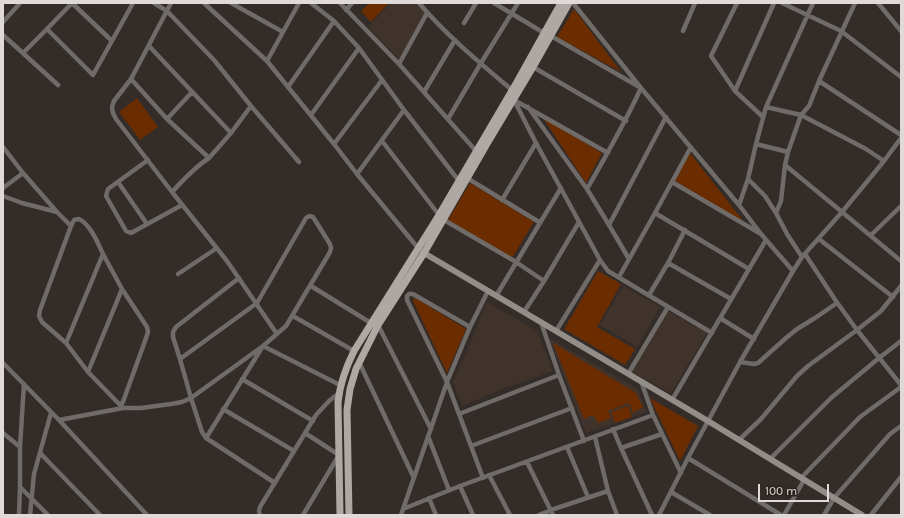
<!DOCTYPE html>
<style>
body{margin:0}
#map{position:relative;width:904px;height:518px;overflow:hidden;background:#332c28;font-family:Karla,sans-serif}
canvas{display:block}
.frame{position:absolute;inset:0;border:4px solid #dfdad7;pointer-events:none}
.scale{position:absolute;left:758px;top:484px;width:71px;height:18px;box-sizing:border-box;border:2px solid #dfdad7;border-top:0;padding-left:5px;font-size:12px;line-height:14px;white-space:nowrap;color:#dfdad7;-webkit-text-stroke:3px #29221e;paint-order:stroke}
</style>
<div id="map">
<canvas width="904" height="518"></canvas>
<div class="frame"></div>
<div class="scale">100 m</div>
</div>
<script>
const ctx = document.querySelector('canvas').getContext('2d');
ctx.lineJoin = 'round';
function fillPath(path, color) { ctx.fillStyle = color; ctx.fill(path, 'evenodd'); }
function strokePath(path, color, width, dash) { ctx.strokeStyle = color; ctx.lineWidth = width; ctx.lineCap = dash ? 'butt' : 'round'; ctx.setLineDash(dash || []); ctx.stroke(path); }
const built = new Path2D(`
 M 391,3 L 416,3 L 425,14 L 399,59 L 368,27 Z
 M 623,286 L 660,307 L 637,347 L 600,325 Z
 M 487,302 L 537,331 L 553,371 L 505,388 L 462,406 L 453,382 L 470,344 Z
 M 668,311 L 707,333 L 671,393 L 632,372 Z
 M 549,338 L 638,389 L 646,412 L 586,433 Z`);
const green = new Path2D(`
 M 369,3 L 374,3 L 375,4 L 376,3 L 389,3 L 371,22 L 361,11 Z
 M 574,9 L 621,72 L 557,37 Z
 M 137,98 L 158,127 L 140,140 L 119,112 Z
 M 543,118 L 602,153 L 586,183 Z
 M 690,153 L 744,222 L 675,181 Z
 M 470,183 L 534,222 L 512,258 L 448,220 Z
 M 598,271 L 621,284 L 597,327 L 635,349 L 625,365 L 564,329 Z
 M 414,298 L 417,299 L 466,329 L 447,373 L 414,303 L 413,301 Z
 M 553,343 L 636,393 L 643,407 L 633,413 L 629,403 L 608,411 L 611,418 L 598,423 L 593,415 L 584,419 Z
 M 650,398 L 698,426 L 680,461 Z
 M 628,406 L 632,417 L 615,423 L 611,412 Z`);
const minor = new Path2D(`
 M 154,3 L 167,11 L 214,60 L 251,106 L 299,162
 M 171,3 L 131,79 L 114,101 L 112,107 L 113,113 L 116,119 L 172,192
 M 204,3 L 267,61 L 334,144 L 357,174 L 418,248 L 424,253
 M 231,3 L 283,32
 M 311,3 L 334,21 L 359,48 L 404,110 L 459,181
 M 340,3 L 399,64 L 476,151
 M 419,3 C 446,35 480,63 512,90
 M 494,3 L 544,33
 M 573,3 L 641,88 L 739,205 L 761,234
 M 737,3 L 711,56 L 735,91 L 763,117
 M 782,3 L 841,31 L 901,77
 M 878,3 L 901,31
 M 346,10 L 352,3
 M 3,22 L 20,3
 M 464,23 L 476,3
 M 47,29 L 72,3 L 112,41
 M 683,31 L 695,3
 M 3,35 L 58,85
 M 551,36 L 641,88 C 625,123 606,156 587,189
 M 149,46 L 231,133
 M 23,53 L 47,29 L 93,75 L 133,3
 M 267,61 L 299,3
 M 399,64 L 427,13
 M 533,67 L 626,121
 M 131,79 L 167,119 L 209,158 L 231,133 L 251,106
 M 819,81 L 901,135
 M 288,87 L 334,21
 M 735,91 L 774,3
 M 424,92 L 455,40
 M 514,100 L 536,143 L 600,260
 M 514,100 L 608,153
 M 528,107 L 587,189 L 609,225
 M 766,107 L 801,115 L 866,149 L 884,161
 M 311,115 L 359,48
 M 167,119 L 192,92
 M 448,119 L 481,63 L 518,3
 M 901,138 L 884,161 L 842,212 L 901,261
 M 382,141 L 439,215
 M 334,144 L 382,80
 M 756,144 L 788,152
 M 3,147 L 23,173 L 57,212 L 71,226 L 40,310 L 39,316 L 42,322 L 66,343 L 88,372 L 123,408
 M 209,158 C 195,167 183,180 172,192 L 227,261 L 277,334
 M 148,160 L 108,189 L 106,196 L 126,231 L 131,233 L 182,205
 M 357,174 L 404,110
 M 467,178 L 539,222
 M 748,179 L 765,196 L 776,213 L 781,201 L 785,165 L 788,152 L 801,115 L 809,106 L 819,81 L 855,3
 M 118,182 L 147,224
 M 672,182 L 761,234 L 793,271
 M 3,188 L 23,173
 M 3,196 L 22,203 L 57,212
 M 502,200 L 536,143
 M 739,205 L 748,179 L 756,144 L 766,107 L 813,3
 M 655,213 L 749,269
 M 776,213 L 787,234 L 802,257
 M 444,220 L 516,262 L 544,281
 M 871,235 L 901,206
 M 819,239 L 893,297
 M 103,254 L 122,289 L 147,327 L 148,332 L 145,341 L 124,399 L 121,406
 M 805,254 L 836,301 L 857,330 L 901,385
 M 629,259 L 609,225 L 666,117
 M 668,263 L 731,299
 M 178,274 L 217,248
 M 619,277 L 655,213 L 691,147
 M 239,278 L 176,327 L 173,332 L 173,337 L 180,359 L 191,398 L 202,432 L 206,438 L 275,483
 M 311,286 L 371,323
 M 649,295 L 668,263 L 685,230
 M 496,296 L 561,188
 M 524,312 L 544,281 L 579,222
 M 293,316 L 354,351
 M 720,318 L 754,339
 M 541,322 L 559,375 L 584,441
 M 378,325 L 431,429
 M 470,327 L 413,294 L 409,294 L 407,296 L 407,300 L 447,382 L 483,478
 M 556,331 L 600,260 L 608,271 L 712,333
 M 66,343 L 103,254 C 98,243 90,224 79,219 L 74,220 L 71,226
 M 359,362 L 414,478
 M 740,362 L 754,364 L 758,363 L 786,338 L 797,329 L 815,318 L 837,303
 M 3,363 L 59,420 L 147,515
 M 88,372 L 122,289
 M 628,374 L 668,307
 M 242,379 L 313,421
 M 641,381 L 653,415 L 681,473
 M 672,400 L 766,240
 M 223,409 L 294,451
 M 459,414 L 559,375
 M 59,420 L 123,408 L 141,408 L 171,404 L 182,402 L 191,398 L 263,346 L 286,326 L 330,252 L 331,248 L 330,244 L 313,217 L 309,216 L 306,218 L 257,303 L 180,359
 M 613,429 L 621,448 L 652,515
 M 3,433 L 20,447
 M 428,436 L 449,490
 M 595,437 L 608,491 L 617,515
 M 206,438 L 263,346 L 340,385
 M 739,440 L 761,419 L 797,376 L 808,366 L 857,330 L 881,311 L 901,286
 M 471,446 L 572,408
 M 567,447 L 588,497
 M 621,448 L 662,434
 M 40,453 L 100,515
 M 688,458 L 781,515
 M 770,459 L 831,398 L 879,358 L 901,341
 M 527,462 L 553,515
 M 489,475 L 510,515
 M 801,478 L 860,417 L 901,387
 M 460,486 L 473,515
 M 20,487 L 48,515
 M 671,492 L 710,515
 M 429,498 L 436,515
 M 403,509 L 460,486 L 653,415
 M 19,515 L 20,487 L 20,447 L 24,384
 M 30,515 L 34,474 L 51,413
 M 260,515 L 259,511 L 260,507 L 316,415 L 329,401 L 339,393
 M 303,515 L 339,455 L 305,433
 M 401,515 L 447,382 L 470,327 L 488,291
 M 539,515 L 551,510 L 608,491
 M 659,515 L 688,458 L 740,362 L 793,271 L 802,257 L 842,212 L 785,165
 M 784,515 L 804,480
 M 824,515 L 834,498 L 890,434 L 901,426
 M 871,515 L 901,477`);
const secondary = new Path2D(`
 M 424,253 L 708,421 L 862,515`);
const primary = new Path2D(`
 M 340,515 L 338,402 C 340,384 346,367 354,351 L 439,215 L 517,82 L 561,3
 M 349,515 L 347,410 L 350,389 L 356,369 L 378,325 L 424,253 L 488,142 L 533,67 L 569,3`);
fillPath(built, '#40332c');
fillPath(green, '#6b2d00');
strokePath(minor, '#6e6b69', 4.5);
strokePath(secondary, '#938d8a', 6);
strokePath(primary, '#afa7a3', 7);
</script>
